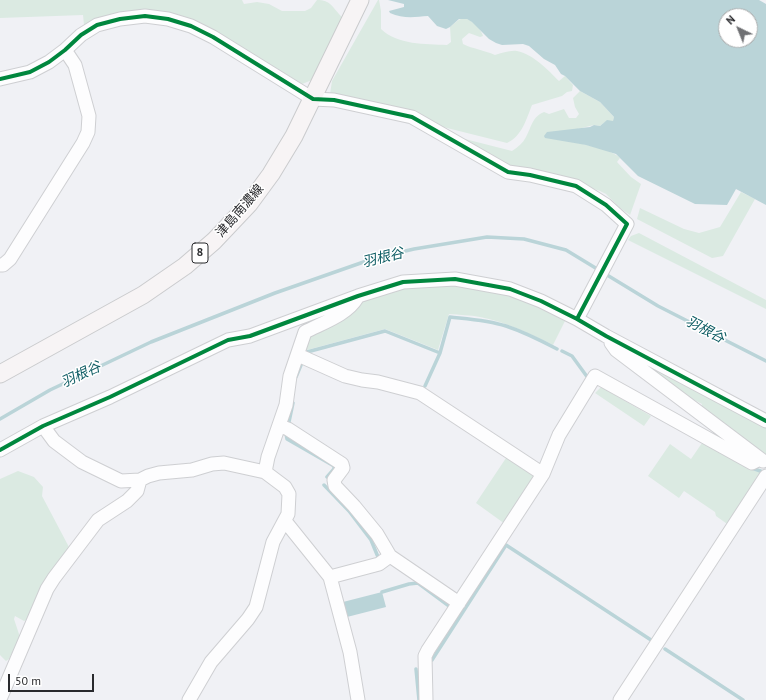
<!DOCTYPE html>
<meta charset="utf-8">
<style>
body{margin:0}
#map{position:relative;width:766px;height:700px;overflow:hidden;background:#f0f1f5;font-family:"PT Sans",sans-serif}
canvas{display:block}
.north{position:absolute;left:718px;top:8px;width:40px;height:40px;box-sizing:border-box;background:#fff;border:1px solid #a9aaab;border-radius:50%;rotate:317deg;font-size:11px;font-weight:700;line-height:16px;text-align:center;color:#292a2d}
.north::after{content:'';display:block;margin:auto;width:14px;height:18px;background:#6f7073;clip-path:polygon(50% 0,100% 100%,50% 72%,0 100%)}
.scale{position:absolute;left:8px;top:674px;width:86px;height:18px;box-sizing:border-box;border:2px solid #292a2d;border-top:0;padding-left:5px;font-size:12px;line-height:14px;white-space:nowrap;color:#292a2d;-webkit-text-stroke:3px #fff;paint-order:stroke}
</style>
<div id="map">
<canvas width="766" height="700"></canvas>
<div class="north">N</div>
<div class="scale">50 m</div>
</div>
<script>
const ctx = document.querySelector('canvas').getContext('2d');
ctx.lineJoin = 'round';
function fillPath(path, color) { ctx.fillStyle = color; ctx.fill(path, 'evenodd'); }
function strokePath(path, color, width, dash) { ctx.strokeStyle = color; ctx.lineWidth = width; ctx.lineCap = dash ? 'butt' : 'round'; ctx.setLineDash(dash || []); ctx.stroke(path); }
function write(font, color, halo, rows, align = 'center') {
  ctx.font = font + ' "PT Sans","Noto Sans JP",sans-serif'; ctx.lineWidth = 3; ctx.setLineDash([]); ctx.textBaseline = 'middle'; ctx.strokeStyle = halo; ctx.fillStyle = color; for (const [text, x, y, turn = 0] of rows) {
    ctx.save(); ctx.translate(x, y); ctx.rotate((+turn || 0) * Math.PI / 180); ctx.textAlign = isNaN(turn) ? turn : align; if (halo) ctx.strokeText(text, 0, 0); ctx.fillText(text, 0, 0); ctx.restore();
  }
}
const green = new Path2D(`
 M 0,0 L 242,0 L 244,4 L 257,2 L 269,4 L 282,11 L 305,11 L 311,8 L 317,0 C 331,0 332,7 342,17 L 312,80 L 302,84 C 281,71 260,58 239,46 C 225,37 211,27 196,21 C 160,5 119,8 84,25 L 83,15 L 0,18 Z
 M 378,0 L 379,0 L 381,11 L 381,29 C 397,45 426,44 447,45 L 451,42 L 450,27 C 453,25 457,20 461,19 C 469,16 481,28 483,36 L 480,37 L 469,33 L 462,39 L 463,44 C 473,49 484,50 495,55 C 502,53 510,50 517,51 C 533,54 548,70 559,81 L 565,76 L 573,85 L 572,91 L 567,92 L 562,96 L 532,105 C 526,120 522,136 507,143 L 431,124 L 330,94 L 332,81 Z
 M 580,91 L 600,102 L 614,117 L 613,121 L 605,122 L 600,126 L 594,125 L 545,137 C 563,141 608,146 620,158 L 617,162 L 631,177 L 641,184 L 630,215 L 620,208 L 606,194 L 600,191 L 575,183 L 508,166 L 462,141 L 465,139 L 512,151 C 518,147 523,143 526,137 C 532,126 532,117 544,112 L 549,114 L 564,109 L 569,118 L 576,118 L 579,114 L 575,107 L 573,98 Z
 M 741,192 L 755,199 L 723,256 L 712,258 L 637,219 L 640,208 L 684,229 L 699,233 L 720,227 Z
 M 639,233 L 766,300 L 766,309 L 628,240 L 631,236 Z
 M 456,285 L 508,295 L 539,307 L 565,321 L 553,345 C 530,334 507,322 480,317 C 470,315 459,315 449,314 L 438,350 L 385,329 L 307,350 L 303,348 L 310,332 L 350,313 L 366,299 L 402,289 L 427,286 Z
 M 623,352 L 766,428 L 766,457 L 699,410 L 702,404 L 675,390 Z
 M 601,387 L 651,416 L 644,426 L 595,393 Z
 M 702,443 L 752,470 L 762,473 L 730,526 L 716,516 L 715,512 L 684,491 L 679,498 L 648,476 L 670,444 L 691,459 Z
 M 508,455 L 537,476 L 505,524 L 476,503 Z
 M 18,471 L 34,477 L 43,487 L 42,496 L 70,549 L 28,619 L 24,621 L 15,616 L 14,619 L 20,637 L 9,659 L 6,661 L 0,655 L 0,479 Z`);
const water = new Path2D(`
 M 388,0 L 759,0 L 766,4 L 766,205 L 736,189 L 727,205 L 695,204 L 638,176 L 616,154 L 586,145 L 545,138 L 544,136 L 547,132 L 590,127 L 594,125 L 600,126 L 607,120 L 613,121 L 614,117 L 600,102 L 580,91 L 565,76 L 561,74 L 555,65 L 544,59 L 529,46 L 523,44 L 502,45 L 496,43 L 489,39 L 472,22 L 467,19 L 459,19 L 450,27 L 446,29 L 437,26 L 428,16 C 415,17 403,19 390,13 L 389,11 L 404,7 L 404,4 ZM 726,16 L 750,16 L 750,40 L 726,40 Z
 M 382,592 L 386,607 L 347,617 L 343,602 Z`);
const stream = new Path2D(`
 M 562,351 L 572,356 L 588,378
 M 307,352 L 385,331 L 440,353 L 450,317 C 469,319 488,320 506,326 C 524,332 540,340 557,349
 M 296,377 L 301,365
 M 425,386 L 440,353
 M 0,419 L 50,390 L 151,342 L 275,293 L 375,258 L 414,249 L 487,237 L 524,239 L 566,250 L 658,306 L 766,361
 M 289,422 L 293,403
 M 286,434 L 287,439 L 334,466 L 334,469 L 327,477
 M 752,468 L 763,472
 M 324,485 L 349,511 L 371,540 L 378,557
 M 382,592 L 409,584 L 418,583 L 449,606
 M 665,649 L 743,700
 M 432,660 L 506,545 L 651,640
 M 416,669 L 419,700`);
const minor = new Path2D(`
 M 0,79 L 30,72 L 49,62 L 65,50 L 81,35 L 97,25 L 120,19 L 145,16 L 168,19 L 191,26 L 213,37 L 313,99 L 334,100 L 412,117 L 508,172 L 530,175 L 576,186 L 606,205 L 627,224 L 577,319
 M 0,265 L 3,265 L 10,259 L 83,143 L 88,132 L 89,116 L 75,65 L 65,50
 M 611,343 L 616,350 L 763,461
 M 298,355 L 345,376 L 362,380 L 378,382 L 420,393 L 543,474
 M 43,426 L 54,441 L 82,462 L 121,481 L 140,480 L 148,476 L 159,473 L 192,470 L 212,464 L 224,463 L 265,472 L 285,487 L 289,494 L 288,514 L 273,542 L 256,607 L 248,619 L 211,662 L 189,700
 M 280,426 L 288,429 L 342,464 L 343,468 L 334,480 L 335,486 L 354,506 L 377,534 L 390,556 L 459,603
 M 0,450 L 43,426 L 110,397 L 228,340 L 250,336 L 358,296 L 403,282 L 455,279 L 510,289 L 541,301 L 577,319 L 606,336 L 766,421
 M 265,472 L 268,457 L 286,405 L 290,376 L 305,332 C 322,323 347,315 357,298
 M 285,521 L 330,577 L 350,652 L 358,700
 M 330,577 L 379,564 L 390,556
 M 0,699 L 47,589 L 54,578 L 98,520 L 127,501 L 137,491 L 140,480
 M 426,700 L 425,656 L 428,650 L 543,474 L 559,435 L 595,376 L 752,463 L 760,459
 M 620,700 L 766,476`);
const major = new Path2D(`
 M 0,374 L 143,295 L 185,266 L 214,241 L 249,204 L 271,174 L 294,136 L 360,0`);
const cycleway = new Path2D(`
 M 0,79 L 30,72 L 49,62 L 65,50 L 81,35 L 97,25 L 120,19 L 145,16 L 168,19 L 191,26 L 213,37 L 313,99 L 334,100 L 412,117 L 508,172 L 530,175 L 576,186 L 606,205 L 627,224 L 577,319
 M 0,450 L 43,426 L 110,397 L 228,340 L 250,336 L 358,296 L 403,282 L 455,279 L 510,289 L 541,301 L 577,319 L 606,336 L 766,421`);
const shields = [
 [200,253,16]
];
const shieldNames = [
 ["8",200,253]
];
const streetNames = [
 ["津島南濃線",240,211,-49]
];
const waterNames = [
 ["羽根谷",383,258,-14],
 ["羽根谷",705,330,27],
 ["羽根谷",81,375,-25]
];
fillPath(green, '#dbeae2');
fillPath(water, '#bad4d8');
strokePath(stream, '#bad4d8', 3.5);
strokePath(minor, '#cecfd2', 15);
strokePath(major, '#cacbcd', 19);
strokePath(minor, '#fdfdfe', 13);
strokePath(major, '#f7f4f5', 17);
strokePath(cycleway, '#00873e', 4);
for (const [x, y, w] of shields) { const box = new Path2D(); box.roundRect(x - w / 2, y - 10, w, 20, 3); ctx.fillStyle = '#fff'; ctx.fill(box); strokePath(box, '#292a2d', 1); }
write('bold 12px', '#292a2d', null, shieldNames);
write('13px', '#292a2d', '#fff', streetNames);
write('italic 14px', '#0d5c63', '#fff', waterNames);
</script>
